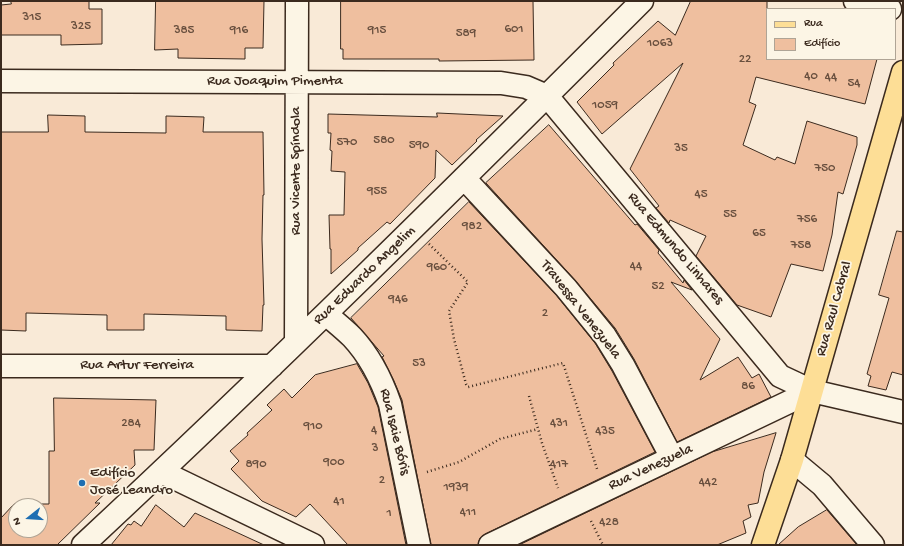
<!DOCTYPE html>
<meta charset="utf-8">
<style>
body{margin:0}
#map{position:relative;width:904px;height:546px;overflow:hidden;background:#f9ead7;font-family:"Gochi Hand",sans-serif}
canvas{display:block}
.frame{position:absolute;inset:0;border:2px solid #3b2a1e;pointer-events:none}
.legend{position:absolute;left:766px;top:8px;width:130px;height:52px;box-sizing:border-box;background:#fcf5e5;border:1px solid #afa495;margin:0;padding:5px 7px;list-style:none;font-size:12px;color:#3b2a1e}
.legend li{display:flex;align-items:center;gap:8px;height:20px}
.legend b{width:20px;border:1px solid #afa495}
.north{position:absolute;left:8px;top:498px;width:40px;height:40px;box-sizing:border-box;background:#fcf5e5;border:1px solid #afa495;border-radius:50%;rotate:253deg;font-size:11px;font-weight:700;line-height:16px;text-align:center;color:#3b2a1e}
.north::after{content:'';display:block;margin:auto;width:14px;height:18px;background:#1f6fb2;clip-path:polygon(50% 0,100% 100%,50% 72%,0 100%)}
</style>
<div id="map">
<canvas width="904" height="546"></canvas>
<div class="frame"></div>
<ul class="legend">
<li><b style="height:5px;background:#fdde96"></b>Rua</li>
<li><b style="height:11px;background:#efbf9f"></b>Edifício</li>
</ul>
<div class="north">N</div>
</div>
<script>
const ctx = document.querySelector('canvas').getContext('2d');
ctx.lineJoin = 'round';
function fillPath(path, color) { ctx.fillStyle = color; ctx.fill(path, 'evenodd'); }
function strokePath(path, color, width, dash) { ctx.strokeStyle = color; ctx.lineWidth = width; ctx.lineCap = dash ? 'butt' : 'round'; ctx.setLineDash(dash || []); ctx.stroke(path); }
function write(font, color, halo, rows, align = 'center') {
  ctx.font = font + ' "Gochi Hand",sans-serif'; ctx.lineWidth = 3.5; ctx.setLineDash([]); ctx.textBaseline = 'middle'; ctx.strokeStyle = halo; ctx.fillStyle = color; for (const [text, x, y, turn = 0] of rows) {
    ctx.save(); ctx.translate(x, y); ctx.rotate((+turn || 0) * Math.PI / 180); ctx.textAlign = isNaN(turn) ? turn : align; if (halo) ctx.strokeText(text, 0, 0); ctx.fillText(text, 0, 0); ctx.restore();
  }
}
const building = new Path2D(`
 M 11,1 L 89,1 L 89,9 L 102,9 L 102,44 L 61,45 L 61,35 L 1,35 L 1,5 L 11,4 Z
 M 156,1 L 264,1 L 263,48 L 245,48 L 245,59 L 178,58 L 178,49 L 155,50 Z
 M 341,1 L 533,1 L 534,60 L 439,61 L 439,59 L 343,59 L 343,49 L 341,49 Z
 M 691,1 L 767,1 L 767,59 L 877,59 L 865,104 L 756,77 L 749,102 L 756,105 L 743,145 L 775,160 L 777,157 L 795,164 L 807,121 L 857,137 L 857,145 L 843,194 L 838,192 L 832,235 L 823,271 L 791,264 L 771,317 L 737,305 L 696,256 L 706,236 L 670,220 L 669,223 L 656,208 L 659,206 L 630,169 L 683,63 L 602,134 L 577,102 L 614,65 L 613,63 L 658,21 L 675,35 Z
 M 437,113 L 503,116 L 476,140 L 477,141 L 452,165 L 436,150 L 435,178 L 390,224 L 387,222 L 358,248 L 358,250 L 331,274 L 331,249 L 330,249 L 329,215 L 344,215 L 345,172 L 331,171 L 332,151 L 330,150 L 331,133 L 328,133 L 328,114 L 437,117 Z
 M 48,115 L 85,116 L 85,132 L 166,133 L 166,116 L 204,117 L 203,132 L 263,132 L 264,195 L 263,195 L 262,239 L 264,305 L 263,305 L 262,331 L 226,330 L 226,316 L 144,314 L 144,330 L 107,330 L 107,315 L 26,313 L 26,331 L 1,330 L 1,132 L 48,132 Z
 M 549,125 L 635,225 L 637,224 L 659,250 L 658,253 L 683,283 L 684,280 L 692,290 L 671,282 L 720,339 L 700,380 L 738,357 L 752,378 L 759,374 L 771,397 L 677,442 L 634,359 L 615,328 L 575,280 L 486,183 Z
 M 469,202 L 557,296 L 595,343 L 612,371 L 655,452 L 485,534 L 480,538 L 478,545 L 431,545 L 402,400 L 394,381 L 382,357 L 384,356 L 351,318 Z
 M 897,231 L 903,232 L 903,375 L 892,372 L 886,390 L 868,386 L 871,376 L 867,374 L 889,298 L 879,295 Z
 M 357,364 L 368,383 L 378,407 L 406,545 L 348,545 L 310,504 L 296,517 L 262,501 L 231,469 L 239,461 L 230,451 L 248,435 L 247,433 L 272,410 L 267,405 L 284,389 L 292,398 L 315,375 Z
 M 54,398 L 156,400 L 154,450 L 134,450 L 135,465 L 95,503 L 100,503 L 57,545 L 1,545 L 1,518 L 14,504 L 49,504 L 49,451 L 54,451 ZM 16,506 L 40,506 L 40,530 L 16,530 Z
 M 776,433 L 764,472 L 758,503 L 748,505 L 751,517 L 743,521 L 746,533 L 717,545 L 519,545 L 712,452 Z
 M 156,505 L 184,527 L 195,513 L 264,545 L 111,545 L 128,524 L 131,525 L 134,521 L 141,526 Z
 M 827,510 L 857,545 L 778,545 L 798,527 Z`);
const path = new Path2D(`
 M 429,244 L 468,282 L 449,311 L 454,339 L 466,384 L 468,387 L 563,363 L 597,469
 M 529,396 L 542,443 L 558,488
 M 427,472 L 459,462 L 500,439 L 538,429
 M 591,521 L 603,545`);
const minor = new Path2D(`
 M 855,1 L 890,9
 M 1,81 L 501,83 L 526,87 L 547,96 L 780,376 L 812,391 L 903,412
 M 464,178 L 566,288 L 605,336 L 623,365 L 672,458
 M 326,314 C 335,322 344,329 352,337 C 369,355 382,381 390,404 L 419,545
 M 296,342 L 297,1
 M 1,366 L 272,366
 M 792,460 L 822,485 L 873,545
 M 162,472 L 313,545
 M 83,545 C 273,368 458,185 642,1
 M 490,545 L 812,391`);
const major = new Path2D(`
 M 763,545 L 792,460 L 903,72`);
const markers = [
 [82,483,4,"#1f6fb2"]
];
const numberNames = [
 ["315",32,18],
 ["325",81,27],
 ["601",514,30],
 ["385",184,31],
 ["916",239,31],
 ["915",377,31],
 ["589",466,34],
 ["1063",660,44],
 ["22",745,60],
 ["40",811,77],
 ["44",831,78],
 ["54",854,84],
 ["1059",605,106],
 ["580",384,141],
 ["570",347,143],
 ["590",419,146],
 ["35",681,149],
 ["750",825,169],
 ["955",377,192],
 ["45",701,195],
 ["55",730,215],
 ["756",807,220],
 ["982",472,227],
 ["65",759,234],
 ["758",801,246],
 ["44",636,267],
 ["960",437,268],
 ["52",658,287],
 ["946",398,300],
 ["2",545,314],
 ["53",419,364],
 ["86",748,387],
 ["284",131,424],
 ["431",559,424],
 ["910",313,427],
 ["4",374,431],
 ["435",605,432],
 ["3",375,449],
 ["900",334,463],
 ["890",256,465],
 ["417",559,465],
 ["2",382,481],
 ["442",708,483],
 ["1939",456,488],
 ["41",339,502],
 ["411",468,513],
 ["1",389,514],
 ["428",609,523]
];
const streetNames = [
 ["Rua Joaquim Pimenta",275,82],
 ["Rua Vicente Spíndola",297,171,-90],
 ["Rua Edmundo Linhares",675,249,50],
 ["Rua Eduardo Angelim",365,276,-44],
 ["Rua Raul Cabral",835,309,-74],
 ["Travessa Venezuela",580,310,52],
 ["Rua Artur Ferreira",137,366],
 ["Rua Isaie Bóris",394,432,76],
 ["Rua Venezuela",651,468,-25]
];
const poiNames = [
 ["Edifício",90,474],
 ["José Leandro",90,491]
];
fillPath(building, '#efbf9f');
strokePath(building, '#3b2a1e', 1);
strokePath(minor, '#3b2a1e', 25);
strokePath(major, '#3b2a1e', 25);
strokePath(path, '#3b2a1e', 2.5, [1, 3]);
strokePath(minor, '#fcf5e5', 22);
strokePath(major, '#fdde96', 22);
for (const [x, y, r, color] of markers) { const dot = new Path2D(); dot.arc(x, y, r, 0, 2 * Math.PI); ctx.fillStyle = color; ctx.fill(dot); strokePath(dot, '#fcf5e5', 1.5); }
write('13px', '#684f3e', null, numberNames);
write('15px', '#3b2a1e', '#fcf5e5', streetNames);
write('15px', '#3b2a1e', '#fcf5e5', poiNames, 'left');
</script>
